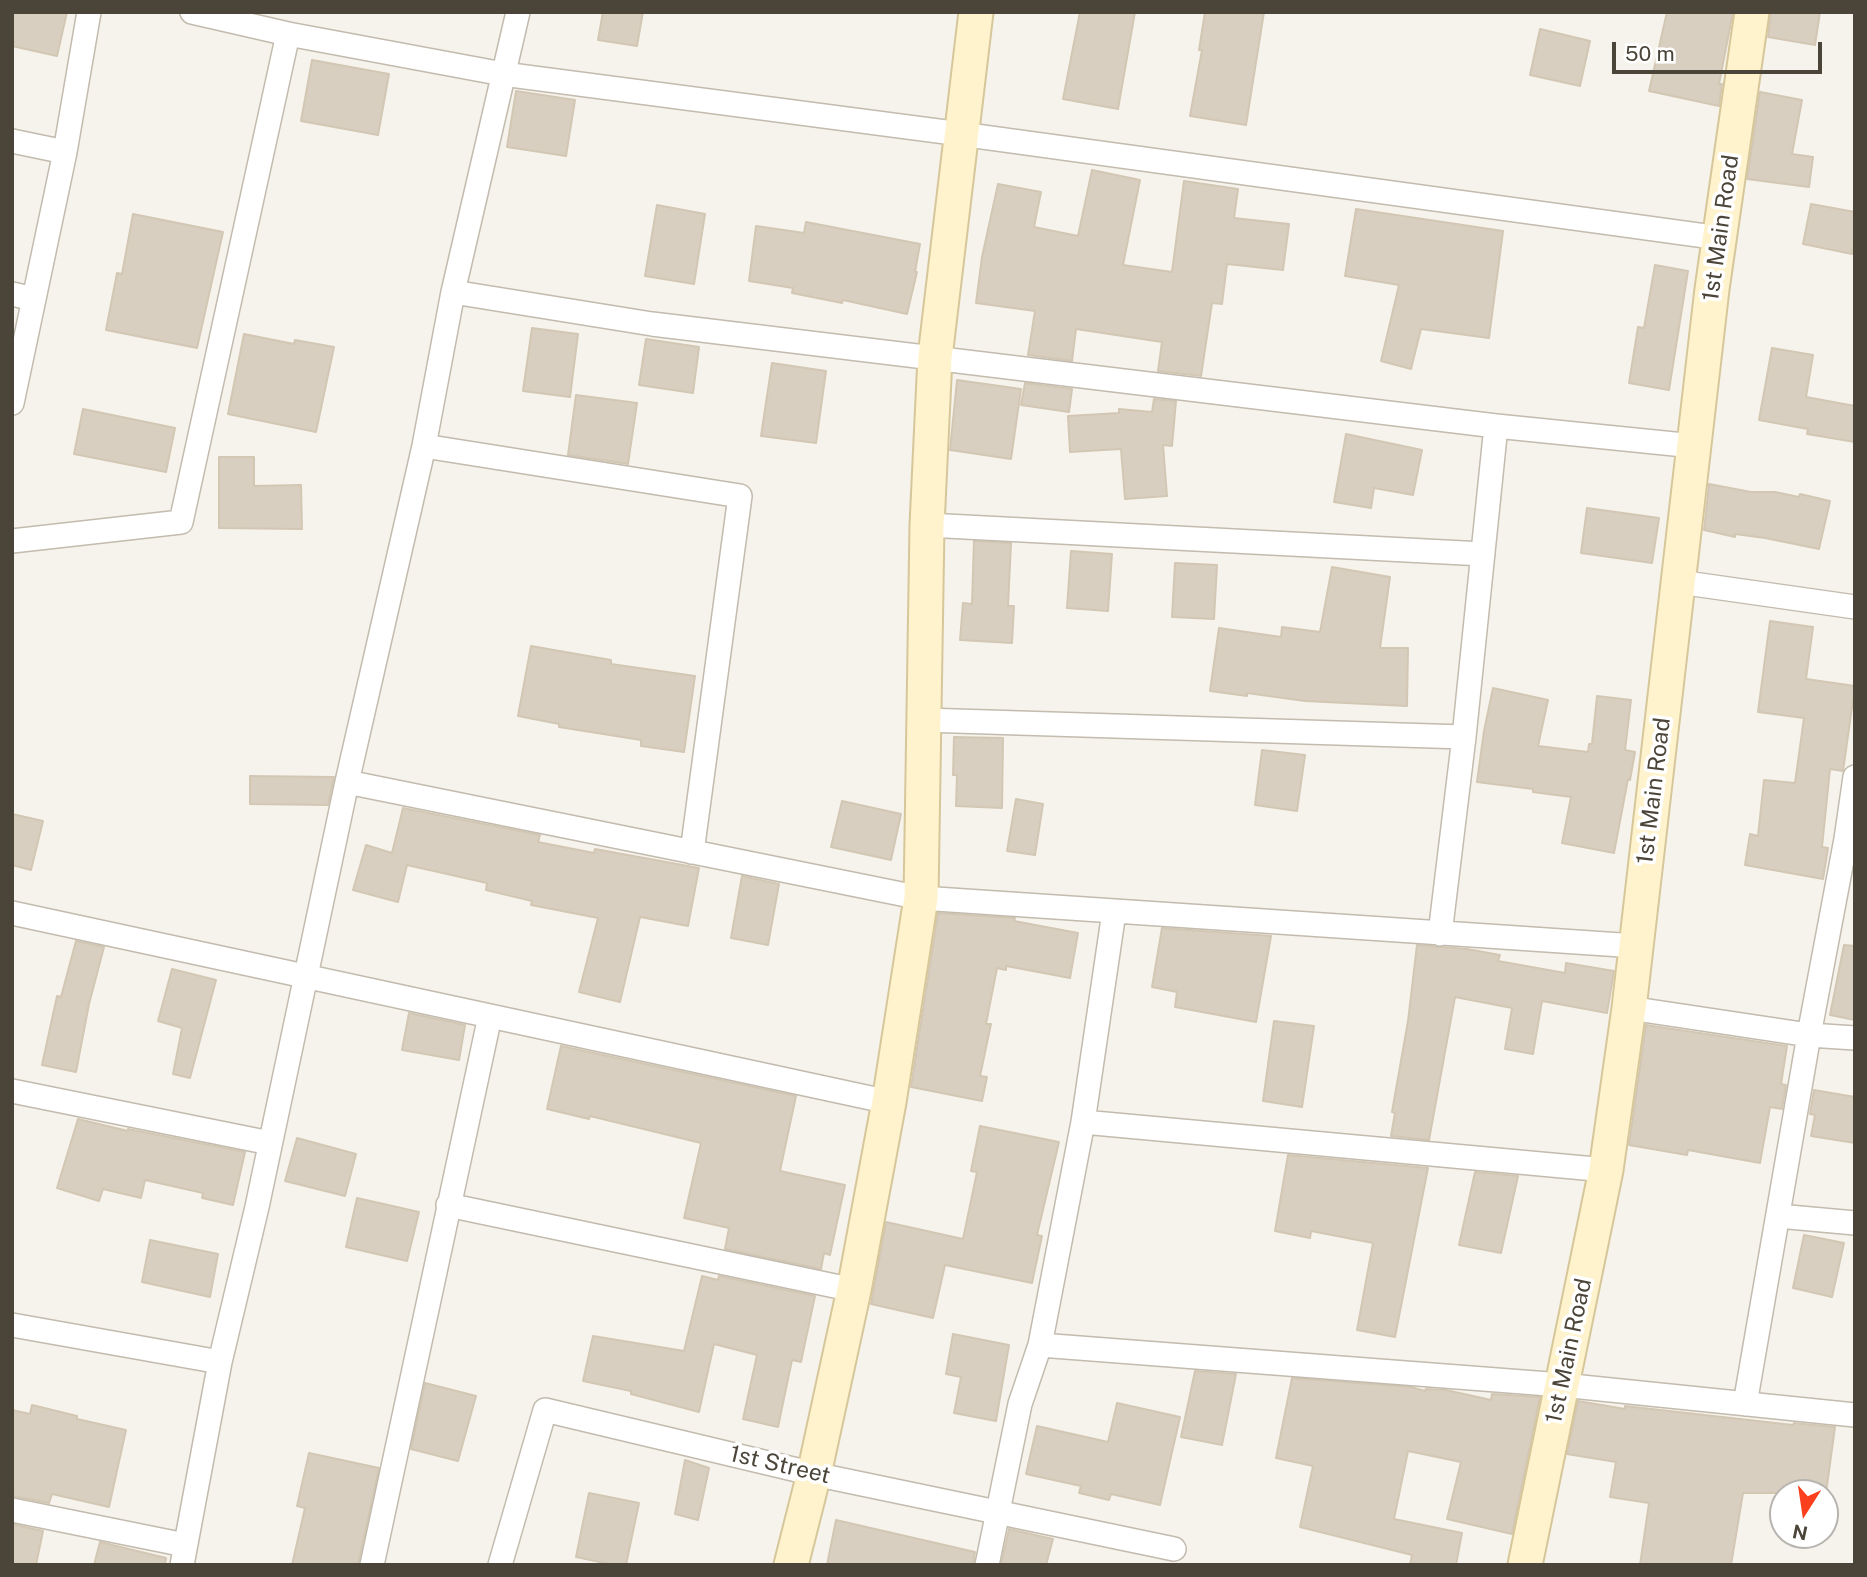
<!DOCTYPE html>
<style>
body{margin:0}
#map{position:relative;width:1867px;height:1577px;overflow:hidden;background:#f6f3ec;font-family:"Public Sans",sans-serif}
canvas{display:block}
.frame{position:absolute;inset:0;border:14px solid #4b4439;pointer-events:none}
.north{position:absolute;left:1769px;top:1479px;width:70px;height:70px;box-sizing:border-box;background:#fff;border:2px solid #b7b4b0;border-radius:50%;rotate:192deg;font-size:19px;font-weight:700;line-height:28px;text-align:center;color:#4b4439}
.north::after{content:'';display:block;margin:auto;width:24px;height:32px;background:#fc3f1d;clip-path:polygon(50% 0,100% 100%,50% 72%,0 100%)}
.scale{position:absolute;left:1612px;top:42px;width:210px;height:32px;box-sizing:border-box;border:4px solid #4b4439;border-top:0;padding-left:9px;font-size:21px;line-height:24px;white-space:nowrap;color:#4b4439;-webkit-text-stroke:5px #fff;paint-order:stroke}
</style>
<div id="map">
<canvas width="1867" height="1577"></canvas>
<div class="frame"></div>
<div class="north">N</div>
<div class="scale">50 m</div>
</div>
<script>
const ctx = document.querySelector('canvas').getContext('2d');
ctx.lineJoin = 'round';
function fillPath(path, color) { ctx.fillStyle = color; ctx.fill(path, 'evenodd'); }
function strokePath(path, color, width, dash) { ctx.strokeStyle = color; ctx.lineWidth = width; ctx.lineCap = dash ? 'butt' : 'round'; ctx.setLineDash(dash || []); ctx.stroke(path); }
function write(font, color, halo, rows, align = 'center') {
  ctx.font = font + ' "Public Sans",sans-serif'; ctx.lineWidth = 7; ctx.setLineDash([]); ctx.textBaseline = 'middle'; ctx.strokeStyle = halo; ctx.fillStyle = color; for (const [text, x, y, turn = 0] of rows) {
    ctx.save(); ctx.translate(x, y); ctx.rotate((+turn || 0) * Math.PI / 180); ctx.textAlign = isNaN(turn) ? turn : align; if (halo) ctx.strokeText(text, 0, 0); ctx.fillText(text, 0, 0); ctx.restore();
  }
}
const building = new Path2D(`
 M 12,12 L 67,12 L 57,56 L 12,46 Z
 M 603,12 L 643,12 L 637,46 L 598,40 Z
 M 1080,12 L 1135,12 L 1118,109 L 1063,99 Z
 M 1205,12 L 1264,12 L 1246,125 L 1190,116 L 1202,50 L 1199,50 Z
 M 1667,12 L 1733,12 L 1719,84 L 1722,84 L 1719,106 L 1649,91 Z
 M 1771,12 L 1820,12 L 1815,45 L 1768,37 Z
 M 1540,29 L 1590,41 L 1580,86 L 1530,75 Z
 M 312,60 L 389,74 L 378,135 L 301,121 Z
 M 516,91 L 575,100 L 566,156 L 507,147 Z
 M 1760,92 L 1802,100 L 1792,154 L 1813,157 L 1809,187 L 1747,179 Z
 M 1092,170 L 1140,180 L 1123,265 L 1172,272 L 1184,181 L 1238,189 L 1234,218 L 1289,224 L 1283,270 L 1227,264 L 1222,304 L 1212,303 L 1201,376 L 1158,371 L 1162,342 L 1076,329 L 1072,361 L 1028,355 L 1035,311 L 976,303 L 982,257 L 998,184 L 1041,192 L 1034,227 L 1078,236 Z
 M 1811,204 L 1855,212 L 1855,239 L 1852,254 L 1803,244 Z
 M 657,205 L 705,214 L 694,284 L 645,276 Z
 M 1356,209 L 1503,231 L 1489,338 L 1421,329 L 1411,369 L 1381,361 L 1399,285 L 1345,276 Z
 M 133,214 L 223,232 L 197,348 L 106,330 L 117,273 L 122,274 Z
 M 806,222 L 920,244 L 915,272 L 917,272 L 907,314 L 843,300 L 842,303 L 792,293 L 793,288 L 749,281 L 756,226 L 804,233 Z
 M 1655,265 L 1688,271 L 1669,390 L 1629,383 L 1638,327 L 1644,328 Z
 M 532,328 L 578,334 L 570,397 L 523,391 Z
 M 244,334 L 294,344 L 295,340 L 334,347 L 316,432 L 228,414 Z
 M 646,339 L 699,347 L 693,393 L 639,385 Z
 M 1772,348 L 1813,355 L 1806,397 L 1855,406 L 1855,442 L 1807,434 L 1808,429 L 1759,420 Z
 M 772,363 L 826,371 L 816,443 L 761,436 Z
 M 957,380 L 1021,389 L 1011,459 L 950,450 Z
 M 1025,383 L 1072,389 L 1069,412 L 1021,405 Z
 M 576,395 L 637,403 L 628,464 L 568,455 Z
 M 1154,399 L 1176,401 L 1172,446 L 1163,445 L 1167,496 L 1125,499 L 1121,449 L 1070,452 L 1068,416 L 1119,413 L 1119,409 L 1152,412 Z
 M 83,409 L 175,428 L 166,472 L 74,454 Z
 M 1346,434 L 1422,450 L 1413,495 L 1374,488 L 1371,508 L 1334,502 Z
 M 219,457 L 254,457 L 254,486 L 301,485 L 302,529 L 219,528 Z
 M 1709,484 L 1751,492 L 1775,492 L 1799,497 L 1800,494 L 1830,501 L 1819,549 L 1765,538 L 1735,534 L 1735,537 L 1704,530 Z
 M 1587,508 L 1659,518 L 1652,563 L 1581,553 Z
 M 974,541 L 1011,543 L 1008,606 L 1014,606 L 1012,643 L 960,640 L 963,603 L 972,604 Z
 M 1071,551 L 1112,554 L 1108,611 L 1067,608 Z
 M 1175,563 L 1217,565 L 1214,619 L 1172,617 Z
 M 1332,567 L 1390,577 L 1380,648 L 1408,648 L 1407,706 L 1305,701 L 1247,693 L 1247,696 L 1210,691 L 1219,628 L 1281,637 L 1282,627 L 1320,632 Z
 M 1770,621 L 1813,627 L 1806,679 L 1855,686 L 1843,771 L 1830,769 L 1822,847 L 1828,848 L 1823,879 L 1745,865 L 1750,834 L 1758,836 L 1764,780 L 1795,783 L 1804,718 L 1758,712 Z
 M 531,646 L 611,660 L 611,664 L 695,676 L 684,752 L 641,746 L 641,740 L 559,727 L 559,724 L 518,716 Z
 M 1493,688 L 1548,700 L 1538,746 L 1588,752 L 1589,744 L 1592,744 L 1597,696 L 1631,700 L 1625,750 L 1635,752 L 1630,780 L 1628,779 L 1614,853 L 1562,843 L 1571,797 L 1533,792 L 1533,789 L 1477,782 L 1484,731 Z
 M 954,737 L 1003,738 L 1002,808 L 956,806 L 957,775 L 953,775 Z
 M 1262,750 L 1305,755 L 1297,811 L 1255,805 Z
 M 250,776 L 334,777 L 328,805 L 250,804 Z
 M 1016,799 L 1043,804 L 1035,855 L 1007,851 Z
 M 842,801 L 901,814 L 891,860 L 831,847 Z
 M 403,808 L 540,835 L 538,842 L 594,853 L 595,849 L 699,868 L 688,926 L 640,917 L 620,1002 L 579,992 L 598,918 L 531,905 L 532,901 L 486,890 L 487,883 L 407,865 L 398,902 L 353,890 L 366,845 L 392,853 Z
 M 12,814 L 43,821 L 31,870 L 12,865 Z
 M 742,876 L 779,884 L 768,945 L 731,938 Z
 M 938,913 L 1015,918 L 1014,921 L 1078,933 L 1070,978 L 1006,966 L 1006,970 L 997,968 L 986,1024 L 991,1024 L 980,1076 L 987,1077 L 982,1101 L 911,1087 Z
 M 1162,928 L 1271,936 L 1256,1022 L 1175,1007 L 1177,992 L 1152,987 Z
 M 76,941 L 104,947 L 89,1004 L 76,1072 L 42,1065 L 57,996 L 61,997 Z
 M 1417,945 L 1467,949 L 1500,955 L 1498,961 L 1565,973 L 1566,963 L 1614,971 L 1607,1013 L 1542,1001 L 1533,1054 L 1505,1049 L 1512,1008 L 1455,997 L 1429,1140 L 1391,1136 L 1395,1113 L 1392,1112 L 1408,1021 Z
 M 1844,945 L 1855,946 L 1855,1020 L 1830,1015 Z
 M 172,969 L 216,980 L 190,1078 L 173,1074 L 182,1028 L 158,1021 Z
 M 409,1013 L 465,1025 L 459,1060 L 402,1050 Z
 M 1274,1021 L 1314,1026 L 1302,1107 L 1263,1101 Z
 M 1646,1025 L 1787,1046 L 1781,1084 L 1786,1085 L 1782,1109 L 1770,1107 L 1760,1163 L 1688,1150 L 1687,1155 L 1629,1145 Z
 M 561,1046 L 796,1096 L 780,1171 L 845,1185 L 830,1255 L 824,1253 L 821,1269 L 725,1249 L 729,1228 L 684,1218 L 701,1143 L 590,1116 L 589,1119 L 547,1109 Z
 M 1814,1090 L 1855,1097 L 1855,1143 L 1811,1136 L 1815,1115 L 1810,1114 Z
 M 78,1119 L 128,1131 L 128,1129 L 245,1152 L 233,1205 L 202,1198 L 203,1193 L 145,1180 L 141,1198 L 103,1189 L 99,1201 L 57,1188 Z
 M 980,1126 L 1059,1142 L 1037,1235 L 1042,1236 L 1032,1283 L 945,1265 L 933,1318 L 871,1304 L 886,1222 L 963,1239 L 977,1172 L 971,1171 Z
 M 297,1138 L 356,1154 L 345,1196 L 285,1181 Z
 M 1288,1155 L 1428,1168 L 1395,1337 L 1357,1330 L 1373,1243 L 1311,1231 L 1310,1238 L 1275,1231 Z
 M 1475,1172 L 1518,1176 L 1501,1253 L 1459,1245 Z
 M 357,1198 L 419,1212 L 407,1261 L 346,1247 Z
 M 1804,1235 L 1844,1243 L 1832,1297 L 1793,1288 Z
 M 150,1240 L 218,1254 L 210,1297 L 142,1282 Z
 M 702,1276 L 718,1280 L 719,1276 L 815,1296 L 801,1362 L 792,1360 L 778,1427 L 743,1419 L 757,1355 L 714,1344 L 699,1412 L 631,1394 L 631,1391 L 583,1381 L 593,1336 L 684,1351 Z
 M 953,1334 L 1009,1345 L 996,1421 L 954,1413 L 961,1377 L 946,1374 Z
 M 1195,1371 L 1236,1374 L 1222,1445 L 1181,1437 Z
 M 1292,1378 L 1411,1387 L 1425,1391 L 1426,1389 L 1446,1390 L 1491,1400 L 1492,1394 L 1540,1397 L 1512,1534 L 1447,1519 L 1461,1462 L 1408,1451 L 1394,1519 L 1462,1533 L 1456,1565 L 1410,1565 L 1412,1555 L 1300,1527 L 1313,1466 L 1276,1458 Z
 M 425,1383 L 476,1396 L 458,1461 L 411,1449 Z
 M 1578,1401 L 1625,1409 L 1625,1406 L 1793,1425 L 1794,1423 L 1835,1427 L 1826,1493 L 1743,1493 L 1731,1565 L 1640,1565 L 1649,1503 L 1610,1497 L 1616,1462 L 1567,1454 Z
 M 1117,1403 L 1180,1417 L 1160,1505 L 1111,1494 L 1109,1500 L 1079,1493 L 1081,1486 L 1026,1474 L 1037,1426 L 1108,1442 Z
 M 32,1405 L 77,1416 L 77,1419 L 126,1430 L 109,1507 L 52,1494 L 49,1503 L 12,1496 L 12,1410 L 30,1414 Z
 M 309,1453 L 379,1468 L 358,1565 L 292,1565 L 305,1508 L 297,1506 Z
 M 685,1460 L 709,1468 L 698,1520 L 675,1514 Z
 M 589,1493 L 639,1503 L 626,1565 L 614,1565 L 576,1557 Z
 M 836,1520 L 975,1552 L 973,1565 L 827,1565 Z
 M 12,1524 L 43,1531 L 36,1565 L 12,1565 Z
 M 1009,1529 L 1053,1539 L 1046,1565 L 1001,1565 Z
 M 100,1542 L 166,1558 L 165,1565 L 94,1565 Z`);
const street = new Path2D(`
 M 192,12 L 288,34 L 503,74 L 961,134 L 1720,238
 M 12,141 L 65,152
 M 453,292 L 652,324 L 1496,426 L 1694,446
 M 12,294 L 34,299
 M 12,403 L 65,152 L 89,12
 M 424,446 L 740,496 L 692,852
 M 927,525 L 1483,554
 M 12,541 L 181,522 L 288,34
 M 1679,582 L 1855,607
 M 924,720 L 1464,737
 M 347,782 L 921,898 L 1636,946
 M 12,913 L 889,1102
 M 1440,934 L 1464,737 L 1496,426
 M 1629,1008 L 1809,1035 L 1846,839 L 1855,777
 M 12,1091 L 270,1143
 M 1083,1122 L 1606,1170
 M 448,1205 L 854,1290
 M 1778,1216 L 1855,1223
 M 12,1325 L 220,1362
 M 1040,1345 L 1083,1122 L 1114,912
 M 1745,1404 L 1809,1035 L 1855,1038
 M 12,1510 L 185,1545
 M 182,1565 L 220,1362 L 257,1207 L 347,782 L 424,446 L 453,292 L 518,12
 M 372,1565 L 490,1016
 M 500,1565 L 545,1410 L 814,1474 L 1174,1549
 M 987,1565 L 1020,1404 L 1040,1345 L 1562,1385 L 1855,1415`);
const secondary = new Path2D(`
 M 791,1565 L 814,1474 L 854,1290 L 889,1102 L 921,898 L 927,525 L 935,357 L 976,12
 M 1525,1565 L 1606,1170 L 1629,1008 L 1712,289 L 1752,12`);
const streetNames = [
 ["1st Main Road",1721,228,-82],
 ["1st Main Road",1654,791,-83],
 ["1st Main Road",1569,1351,-78],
 ["1st Street",780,1465,13]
];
fillPath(building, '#d8cfc1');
strokePath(building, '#d3c7b4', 2);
strokePath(street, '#c2bbae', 26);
strokePath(secondary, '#d6c79b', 37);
strokePath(street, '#fff', 23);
strokePath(secondary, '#fff3cd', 33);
write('23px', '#4b4439', '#fff', streetNames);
</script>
